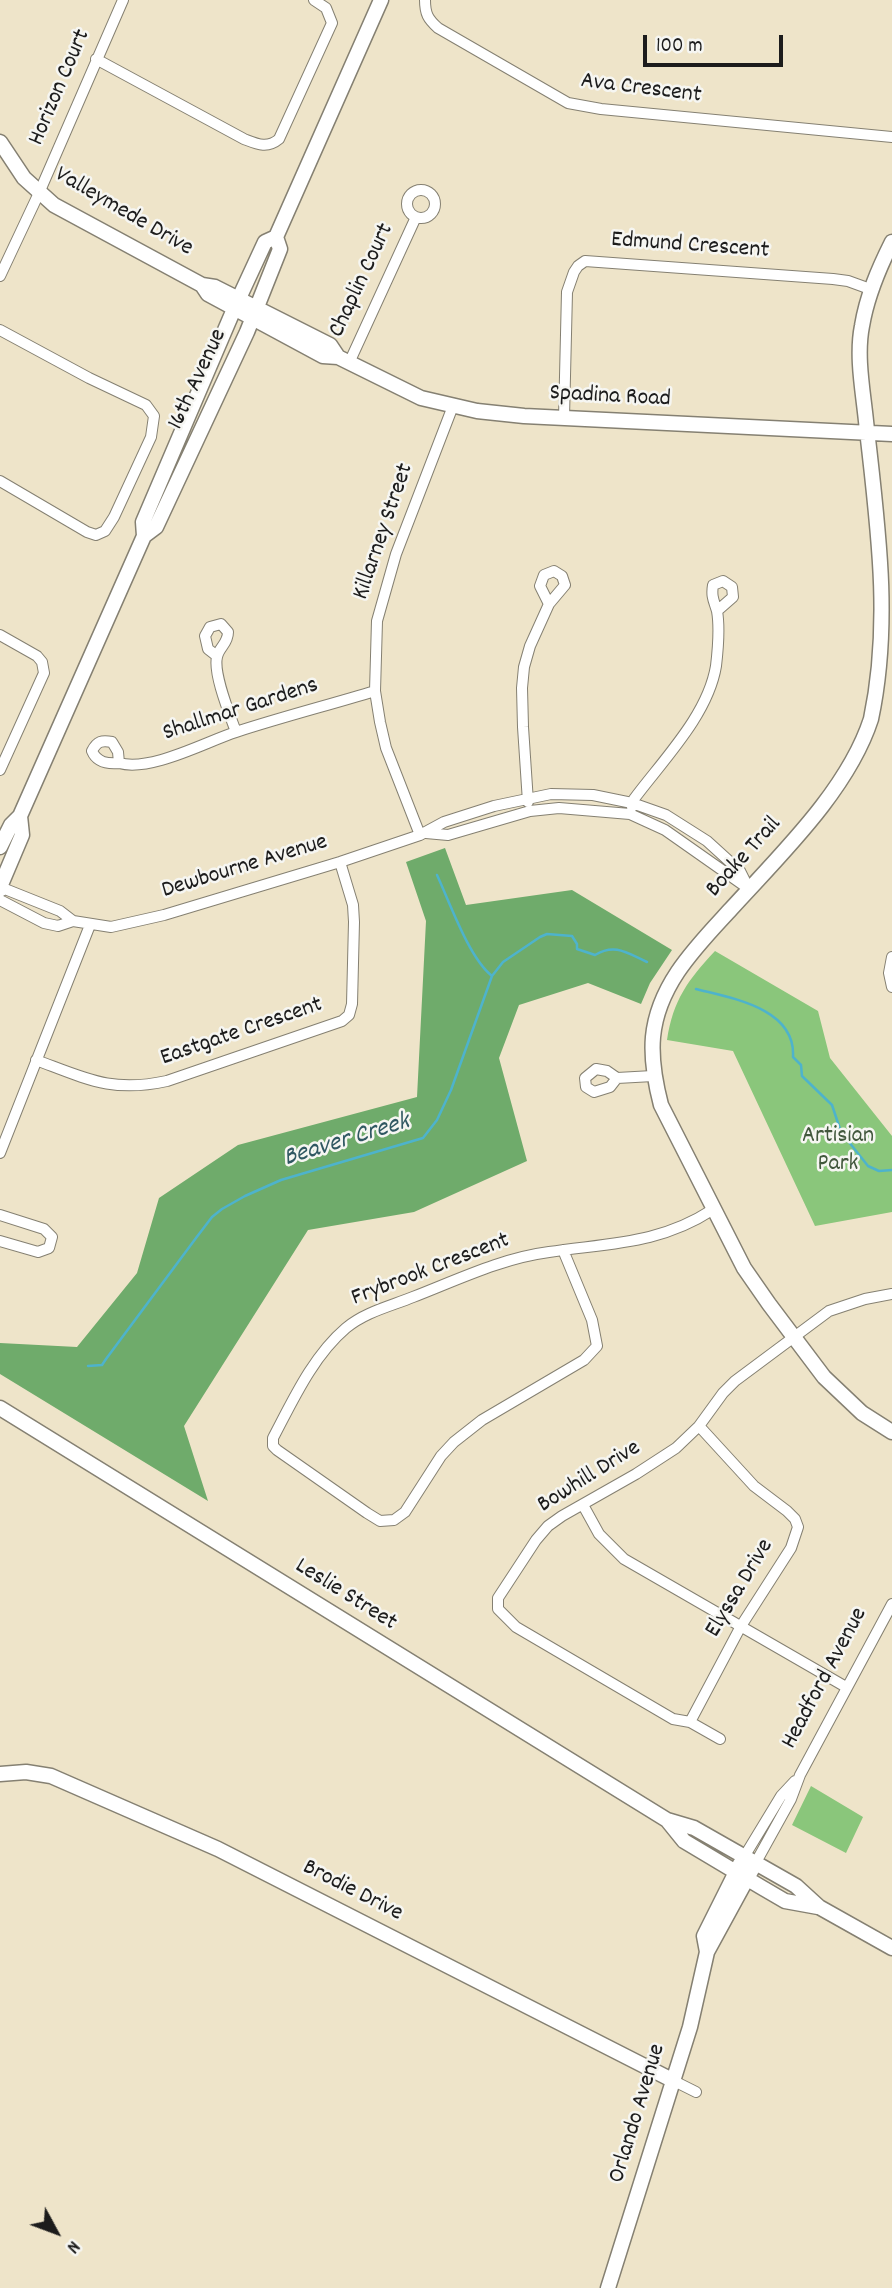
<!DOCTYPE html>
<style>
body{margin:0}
#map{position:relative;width:892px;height:2288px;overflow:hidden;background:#eee4c9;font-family:Dekko,sans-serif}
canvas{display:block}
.north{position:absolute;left:21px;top:2197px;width:70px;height:70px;-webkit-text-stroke:5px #f6f6f2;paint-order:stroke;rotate:131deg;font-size:19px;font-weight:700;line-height:28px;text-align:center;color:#1c1c1c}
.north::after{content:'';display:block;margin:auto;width:24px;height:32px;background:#1c1c1c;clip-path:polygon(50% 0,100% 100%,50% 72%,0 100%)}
.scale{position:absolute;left:643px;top:35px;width:140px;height:32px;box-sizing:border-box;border:4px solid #1c1c1c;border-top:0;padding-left:9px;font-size:21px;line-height:24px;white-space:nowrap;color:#1c1c1c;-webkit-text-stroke:5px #f6f6f2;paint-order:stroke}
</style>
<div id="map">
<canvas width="892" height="2288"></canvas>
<div class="north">N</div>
<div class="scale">100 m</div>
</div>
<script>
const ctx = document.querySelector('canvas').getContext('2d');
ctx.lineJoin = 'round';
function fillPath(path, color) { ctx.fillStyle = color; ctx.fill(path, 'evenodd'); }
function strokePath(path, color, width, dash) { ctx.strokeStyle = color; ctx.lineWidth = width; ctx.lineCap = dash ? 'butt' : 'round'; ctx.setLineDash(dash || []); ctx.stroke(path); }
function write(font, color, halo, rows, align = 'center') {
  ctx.font = font + ' Dekko,sans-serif'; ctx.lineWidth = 5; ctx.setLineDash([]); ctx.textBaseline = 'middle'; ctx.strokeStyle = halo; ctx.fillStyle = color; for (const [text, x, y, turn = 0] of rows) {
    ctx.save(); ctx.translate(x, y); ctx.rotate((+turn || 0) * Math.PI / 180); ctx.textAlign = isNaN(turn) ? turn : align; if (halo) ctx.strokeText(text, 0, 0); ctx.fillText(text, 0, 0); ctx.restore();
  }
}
const green = new Path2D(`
 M 715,951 L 818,1011 L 830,1058 L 892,1136 L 892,1212 L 815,1226 L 733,1051 L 667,1040 C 673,1000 688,980 715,951 Z
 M 811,1786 L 863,1817 L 846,1853 L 792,1825 Z`);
const forest = new Path2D(`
 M 445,848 L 466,905 L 572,890 L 672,950 L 650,983 L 641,1004 L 588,983 L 519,1005 L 499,1058 L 527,1161 L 414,1212 L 308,1230 L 184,1426 L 208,1501 L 0,1374 L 0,1343 L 77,1347 L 137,1273 L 159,1198 L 238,1145 L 417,1097 L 426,921 L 406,862 Z`);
const stream = new Path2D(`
 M 437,875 C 450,903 469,958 492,976
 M 696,989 C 731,998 796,1008 793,1057 L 801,1065 L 802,1076 L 832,1105 L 841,1132 L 868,1166 L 879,1171 L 892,1170
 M 88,1366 L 102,1365 L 106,1359 L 196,1238 L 212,1217 L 222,1209 L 245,1196 L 281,1180 L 423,1138 L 437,1120 L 451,1090 L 492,976 L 503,962 L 540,937 L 547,934 L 572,936 L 577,944 L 577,949 L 595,955 C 615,943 627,953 647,962`);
const street = new Path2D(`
 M 425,0 C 425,14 428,19 438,28 L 568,103 L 601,109 L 892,137
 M 96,59 L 244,139 C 257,144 267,149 279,139 L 332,23 L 326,8 L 314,0
 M407 204a14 14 0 1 1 28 0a14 14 0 1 1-28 0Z
 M 0,276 L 39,193 L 123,0
 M 0,330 L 89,378 L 146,405 L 154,416 L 151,437 L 114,517 L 105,531 L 96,535 L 87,532 L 0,481
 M 349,363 L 416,217
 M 564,418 L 567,292 L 574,272 L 578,266 L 585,261 L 833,279 L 848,281 L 870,289
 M 0,635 L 37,656 L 42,662 L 44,673 L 0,770
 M 217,656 L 208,649 L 205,636 L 210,627 L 221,624 L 228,632 C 228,644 219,647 217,657 C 213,674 230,715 236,732
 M 119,763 C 108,764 97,763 92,751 C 97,741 102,740 112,742 L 118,752 L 119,763 C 151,772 205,742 236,732 C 282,717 329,705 375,691
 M 528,802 L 523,727 L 522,688 L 524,667 L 530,646 L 549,604 L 565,585 L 562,576 L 554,571 L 544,575 L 540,586 L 549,604
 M 632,807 L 634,799 C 663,760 708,715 716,666 C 718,649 720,628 717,611 C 714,601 711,597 713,585 L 723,581 L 732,587 L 733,597 L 717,611
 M 426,833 L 448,835 L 530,811 L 559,808 L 630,814 L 665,830 L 749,889
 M 420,835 L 386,748 L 380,722 L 375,691 L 377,621 L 396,554 L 453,406
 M 0,892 L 5,889 L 60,911 L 73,921 L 111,927 L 164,915 L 340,862 L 420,835 L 444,822 L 494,806 L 551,794 L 593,795 L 632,803 L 666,815 L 707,841 L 740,871 L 749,889
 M 0,900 L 44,923 L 58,926 L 73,921
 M 892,957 L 889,973 L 892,987
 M 36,1060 C 87,1079 112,1093 167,1081 L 342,1021 L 349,1015 L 352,1004 L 354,922 L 353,905 L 340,862
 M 596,1069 L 607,1071 L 617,1078 L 610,1087 L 594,1092 L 586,1087 L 585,1078 Z
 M 617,1078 L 653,1076
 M 0,1153 L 90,925
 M 0,1215 L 44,1229 L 52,1237 L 49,1248 L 38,1252 L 0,1241
 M 563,1250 L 592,1320 L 597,1346 L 584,1360 L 482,1420 L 454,1442 L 441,1456 L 405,1512 L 394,1520 L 380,1521 L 367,1513 L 277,1450 L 273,1446 L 273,1438 C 293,1400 313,1356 346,1328 C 365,1312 391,1306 413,1297 C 457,1280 502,1258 549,1252 C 609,1243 660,1244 712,1210
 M 583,1505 L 599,1534 L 624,1559 L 846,1687
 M 690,1722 L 741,1626 L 791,1548 L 798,1527 L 795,1519 L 787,1511 L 754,1486 L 699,1426
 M 720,1739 L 690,1722 L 673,1719 L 516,1627 L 498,1609 L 498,1598 L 536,1540 L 548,1526 L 562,1516 L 636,1474 L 676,1448 L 699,1426 L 723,1393 L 735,1381 L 829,1311 L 865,1299 L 892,1294
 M 744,1857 L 781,1796 L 795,1781
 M 755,1864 L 791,1799 L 800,1775 L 892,1604
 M 674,2081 L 696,2092`);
const secondary = new Path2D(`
 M 0,142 L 24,178 L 54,205 L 202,285 L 215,287 L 330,345 L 338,357 L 421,398 L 477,411 L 524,416 L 892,434
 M 892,242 C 878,270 867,296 862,326 C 856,356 863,391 866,421 C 877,521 892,620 871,719 C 848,790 781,854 731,909 C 697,946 658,984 653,1037 C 651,1060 655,1082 661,1105 L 744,1268 L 769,1304 L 824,1377 L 862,1413 L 892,1432
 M 202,285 L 208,294 L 323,356 L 338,357
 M 144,536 L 156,527 L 247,332 L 280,249 L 276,237
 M 0,847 L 11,825 L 20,816 L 144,536 L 143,522 L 234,309 L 265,242 L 276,237 L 381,0
 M 0,887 L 22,835 L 20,816
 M 0,1408 L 667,1820 L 694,1828 L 796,1886 L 819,1907 L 892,1948
 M 0,1774 L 26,1772 L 51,1776 L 218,1849 L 674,2081
 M 667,1820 L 684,1841 L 761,1887 L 785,1901 L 818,1907
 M 707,1952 L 704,1936 L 740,1864
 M 608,2288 L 690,2027 L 707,1952 L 755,1864`);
const streetNames = [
 ["Horizon Court",61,88,-67],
 ["Ava Crescent",641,90,7],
 ["Valleymede Drive",123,213,30],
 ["Edmund Crescent",690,247,4],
 ["Chaplin Court",363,281,-65],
 ["16th Avenue",199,380,-65],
 ["Spadina Road",610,398,3],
 ["Killarney Street",385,532,-71],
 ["Shallmar Gardens",241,711,-18],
 ["Boake Trail",745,858,-48],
 ["Dewbourne Avenue",245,868,-17],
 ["Eastgate Crescent",242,1033,-19],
 ["Frybrook Crescent",431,1271,-21],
 ["Bowhill Drive",590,1478,-32],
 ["Elyssa Drive",741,1589,-59],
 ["Leslie Street",345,1596,32],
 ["Headford Avenue",826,1679,-62],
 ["Brodie Drive",352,1892,27],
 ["Orlando Avenue",639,2114,-73]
];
const parkNames = [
 ["Artisian",838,1138],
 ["Park",838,1166]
];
const waterNames = [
 ["Beaver Creek",347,1142,-17]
];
fillPath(green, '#8ac67b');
fillPath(forest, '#6fab6b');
strokePath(stream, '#4eb3cc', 2.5);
strokePath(street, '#858072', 12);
strokePath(secondary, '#858072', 17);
strokePath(street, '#fff', 10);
strokePath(secondary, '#fff', 14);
write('24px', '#1c1c1c', '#f6f6f2', streetNames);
write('24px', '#42583d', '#f6f6f2', parkNames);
write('italic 26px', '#305862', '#f6f6f2', waterNames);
</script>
